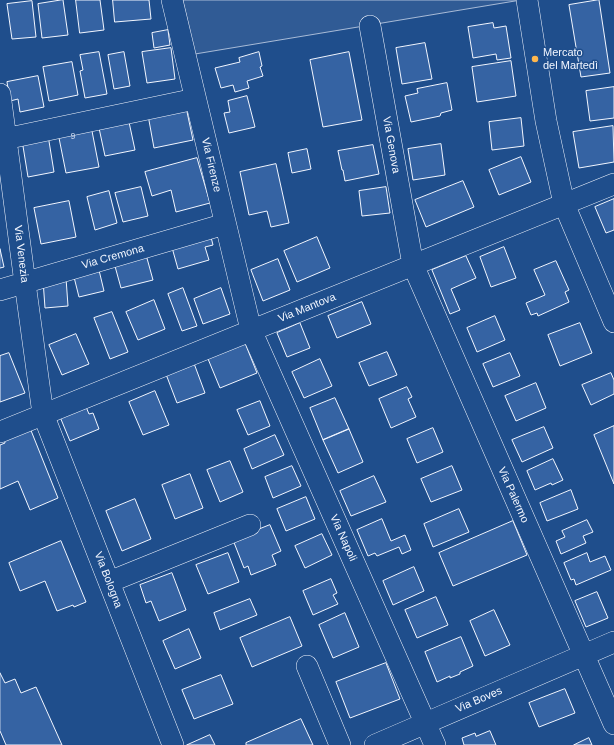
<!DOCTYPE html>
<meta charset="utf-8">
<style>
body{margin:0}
canvas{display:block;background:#1f4e8c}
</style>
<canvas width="614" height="745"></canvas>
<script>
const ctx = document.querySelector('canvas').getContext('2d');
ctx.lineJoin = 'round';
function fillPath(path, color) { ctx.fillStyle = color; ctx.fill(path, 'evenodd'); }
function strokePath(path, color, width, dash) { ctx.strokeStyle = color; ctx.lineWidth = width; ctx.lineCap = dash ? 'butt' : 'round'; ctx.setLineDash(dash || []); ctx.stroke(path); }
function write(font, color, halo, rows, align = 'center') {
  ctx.font = font + ' Arial,sans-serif'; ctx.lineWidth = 3; ctx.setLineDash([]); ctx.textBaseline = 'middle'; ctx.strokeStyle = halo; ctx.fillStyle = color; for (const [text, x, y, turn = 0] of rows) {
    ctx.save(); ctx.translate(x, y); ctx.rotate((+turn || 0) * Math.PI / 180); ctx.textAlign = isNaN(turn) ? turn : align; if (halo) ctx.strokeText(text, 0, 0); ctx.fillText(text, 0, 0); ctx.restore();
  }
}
const built = new Path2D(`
 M 183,0 L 521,0 L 195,54 Z`);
const building = new Path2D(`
 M 63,0 L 68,35 L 42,38 L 38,4 Z
 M 76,0 L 100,0 L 104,30 L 80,33 Z
 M 113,0 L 149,0 L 151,19 L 115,22 Z
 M 599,0 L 610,73 L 581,77 L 569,5 Z
 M 32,1 L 36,37 L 12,39 L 7,4 Z
 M 493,23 L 494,28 L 506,26 L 511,58 L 497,60 L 496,54 L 473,58 L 468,27 Z
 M 168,30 L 170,45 L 154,48 L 152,33 Z
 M 425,43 L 432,79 L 402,84 L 396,48 Z
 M 171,48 L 175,79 L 147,83 L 142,52 Z
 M 99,52 L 107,94 L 85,98 L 80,71 L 83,70 L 80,55 Z
 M 124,52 L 130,86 L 114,89 L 108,55 Z
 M 259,52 L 262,66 L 260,67 L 263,76 L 247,81 L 249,88 L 235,92 L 233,85 L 221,88 L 215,68 L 240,62 L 239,58 Z
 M 349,52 L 362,120 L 323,127 L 310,60 Z
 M 511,61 L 516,96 L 477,102 L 472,67 Z
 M 72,62 L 78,95 L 49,101 L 43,67 Z
 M 38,76 L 44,107 L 20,112 L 18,99 L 10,101 L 7,82 Z
 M 447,83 L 452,110 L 441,113 L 440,116 L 411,122 L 405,96 L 418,93 L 417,89 Z
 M 614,87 L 614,118 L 590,121 L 586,91 Z
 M 247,96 L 255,127 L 229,133 L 224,113 L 230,112 L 228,101 Z
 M 186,107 L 193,140 L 154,148 L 148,115 Z
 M 521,118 L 524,146 L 492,150 L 489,122 Z
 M 129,122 L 135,150 L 105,156 L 99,128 Z
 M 91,126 L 99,167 L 66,173 L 58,133 Z
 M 613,126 L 614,162 L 579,168 L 573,132 Z
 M 48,135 L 54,172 L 28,177 L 22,140 Z
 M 441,144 L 445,175 L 413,180 L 408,149 Z
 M 373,145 L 379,174 L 345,181 L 343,170 L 342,170 L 338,151 Z
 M 307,149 L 311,169 L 292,173 L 288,153 Z
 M 521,157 L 531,182 L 499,195 L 489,170 Z
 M 197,158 L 210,203 L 176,212 L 171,190 L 152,196 L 145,172 Z
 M 276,164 L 289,223 L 271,227 L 267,211 L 249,215 L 240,172 Z
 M 463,181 L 474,207 L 426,227 L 415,200 Z
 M 141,187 L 148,216 L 123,222 L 115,193 Z
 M 386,187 L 390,213 L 362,216 L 359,191 Z
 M 109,191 L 117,223 L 95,230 L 87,197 Z
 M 614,199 L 614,230 L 606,233 L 595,207 Z
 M 69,201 L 76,237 L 41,244 L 34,208 Z
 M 210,233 L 213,245 L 205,247 L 209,260 L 178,269 L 171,244 Z
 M 317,237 L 330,268 L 297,282 L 284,251 Z
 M 504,247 L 516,278 L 491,287 L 480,257 Z
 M 0,249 L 4,267 L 0,268 Z
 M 145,251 L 153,280 L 121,288 L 113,259 Z
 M 466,256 L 476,278 L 451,289 L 460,310 L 450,314 L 432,270 Z
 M 278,259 L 290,290 L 263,301 L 251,270 Z
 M 556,261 L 569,290 L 565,292 L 569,302 L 538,316 L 537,313 L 531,315 L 526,303 L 545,295 L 534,270 Z
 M 98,266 L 104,291 L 79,297 L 73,273 Z
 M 66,278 L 68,306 L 45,308 L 43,280 Z
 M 183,288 L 197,326 L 182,331 L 168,294 Z
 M 221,288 L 230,314 L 203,324 L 194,299 Z
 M 154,300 L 165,329 L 138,340 L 126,312 Z
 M 362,302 L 371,324 L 337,338 L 328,316 Z
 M 112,312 L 128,352 L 110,359 L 94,318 Z
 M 495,316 L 505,340 L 477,352 L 467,328 Z
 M 300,323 L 310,348 L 287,357 L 277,333 Z
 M 580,323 L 592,353 L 560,366 L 548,335 Z
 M 76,334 L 89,364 L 62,375 L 49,345 Z
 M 243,338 L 257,373 L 220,388 L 206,354 Z
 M 387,352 L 397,375 L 369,386 L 359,363 Z
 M 9,353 L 25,393 L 0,402 L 0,356 Z
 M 510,353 L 520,376 L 493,387 L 483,364 Z
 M 192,358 L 205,393 L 177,403 L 164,369 Z
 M 320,359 L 332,386 L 304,398 L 292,372 Z
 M 611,373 L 614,380 L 614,394 L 591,405 L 582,385 Z
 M 536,383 L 546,408 L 516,421 L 505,396 Z
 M 407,387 L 412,397 L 408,399 L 416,417 L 391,428 L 379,399 Z
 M 155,391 L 169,425 L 143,435 L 129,402 Z
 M 335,398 L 349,429 L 323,440 L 310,408 Z
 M 260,401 L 270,426 L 248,435 L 237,410 Z
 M 84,402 L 89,414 L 93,413 L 99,429 L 70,441 L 58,412 Z
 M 614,426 L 614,484 L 594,435 Z
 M 544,427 L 553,448 L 522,462 L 512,440 Z
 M 30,428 L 58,498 L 30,510 L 18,481 L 0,489 L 0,445 L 5,443 L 4,439 Z
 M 433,428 L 443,452 L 417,463 L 407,439 Z
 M 349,429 L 363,462 L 338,473 L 323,440 Z
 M 275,435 L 284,455 L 252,469 L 244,449 Z
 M 553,459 L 563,480 L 552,485 L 551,483 L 535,490 L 527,471 Z
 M 230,461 L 243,492 L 220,502 L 207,470 Z
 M 292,466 L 301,486 L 273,498 L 265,477 Z
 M 452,466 L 462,490 L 431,502 L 421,479 Z
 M 190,474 L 203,508 L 175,519 L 162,485 Z
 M 374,476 L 386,502 L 351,516 L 340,491 Z
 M 571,490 L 578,509 L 547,521 L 540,503 Z
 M 306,497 L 315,519 L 286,531 L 277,509 Z
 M 135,499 L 151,539 L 122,551 L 106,511 Z
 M 459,509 L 469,532 L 433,547 L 424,524 Z
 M 382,519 L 391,541 L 405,535 L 411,550 L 402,554 L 399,547 L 377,556 L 375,553 L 368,556 L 357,530 Z
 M 587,520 L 593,532 L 583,536 L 586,543 L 561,554 L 556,541 L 565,537 L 562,531 Z
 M 513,521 L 527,555 L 453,586 L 439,553 Z
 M 270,525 L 281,551 L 272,555 L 276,565 L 251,575 L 248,566 L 244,568 L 233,540 Z
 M 322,534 L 332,555 L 305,568 L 295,546 Z
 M 61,541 L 86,602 L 74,607 L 73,605 L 57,611 L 45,581 L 20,591 L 9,563 Z
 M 228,553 L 239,582 L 208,594 L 196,565 Z
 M 587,553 L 590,562 L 605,556 L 611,570 L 576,585 L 574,579 L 571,580 L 564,563 Z
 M 414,567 L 424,591 L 393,605 L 383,581 Z
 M 172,573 L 186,610 L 159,621 L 151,601 L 146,603 L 140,585 Z
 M 331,579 L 337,593 L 333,595 L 338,604 L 313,615 L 303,591 Z
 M 597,592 L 608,618 L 586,627 L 575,601 Z
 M 436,597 L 448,625 L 417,638 L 405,610 Z
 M 250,599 L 257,615 L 220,630 L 214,613 Z
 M 494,610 L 510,645 L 485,656 L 470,621 Z
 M 345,613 L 359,647 L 333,658 L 319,625 Z
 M 290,617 L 302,646 L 252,667 L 240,638 Z
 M 189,629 L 201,658 L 175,669 L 163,641 Z
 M 461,637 L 473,666 L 460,672 L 460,674 L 450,678 L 450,676 L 437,682 L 425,652 Z
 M 386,663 L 400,699 L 350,718 L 336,682 Z
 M 0,673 L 5,683 L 15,679 L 21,693 L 36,687 L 62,745 L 6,745 L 0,731 Z
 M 221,675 L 233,704 L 194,719 L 182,690 Z
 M 565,689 L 575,713 L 539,727 L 529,703 Z
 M 301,719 L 313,745 L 246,745 L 246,743 Z
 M 490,731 L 496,745 L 464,745 L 462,738 L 475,733 L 476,736 Z
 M 210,735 L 215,745 L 187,745 Z
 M 589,738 L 592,745 L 574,745 Z`);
const minor = new Path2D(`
 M 172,0 L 251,330 L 435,745
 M 527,0 L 546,121 L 564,204 L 614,322
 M 370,26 L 413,265 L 614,724
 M 0,94 L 25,283 L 43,414 L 173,745
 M 0,140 L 195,99
 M 0,290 L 225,224
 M 0,432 L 614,184
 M 109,582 L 250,525
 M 307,666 L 340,745
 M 375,745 L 614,642`);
const markers = [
 [535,59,4,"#ffb74d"]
];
const numberNames = [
 ["9",73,137]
];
const poiNames = [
 ["Mercato",543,53],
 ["del Martedì",543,66]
];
const streetNames = [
 ["Via Genova",391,145,80],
 ["Via Firenze",211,165,77],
 ["Via Venezia",21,254,83],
 ["Via Cremona",113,257,-16],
 ["Via Mantova",307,308,-22],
 ["Via Palermo",513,495,66],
 ["Via Napoli",343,538,66],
 ["Via Bologna",108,580,69],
 ["Via Boves",479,700,-23]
];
fillPath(built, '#305b95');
strokePath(built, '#a8bbd7', 1);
fillPath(building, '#3563a3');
strokePath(building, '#f2f6ff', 1);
strokePath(minor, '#f2f6ff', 22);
strokePath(minor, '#1f4e8c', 21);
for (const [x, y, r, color] of markers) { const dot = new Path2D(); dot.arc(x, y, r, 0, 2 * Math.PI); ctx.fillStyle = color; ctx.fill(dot); strokePath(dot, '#1f4e8c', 1.5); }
write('9px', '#c3d1e8', null, numberNames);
write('11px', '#f2f6ff', '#1f4e8c', poiNames, 'left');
write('11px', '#f2f6ff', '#1f4e8c', streetNames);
</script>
